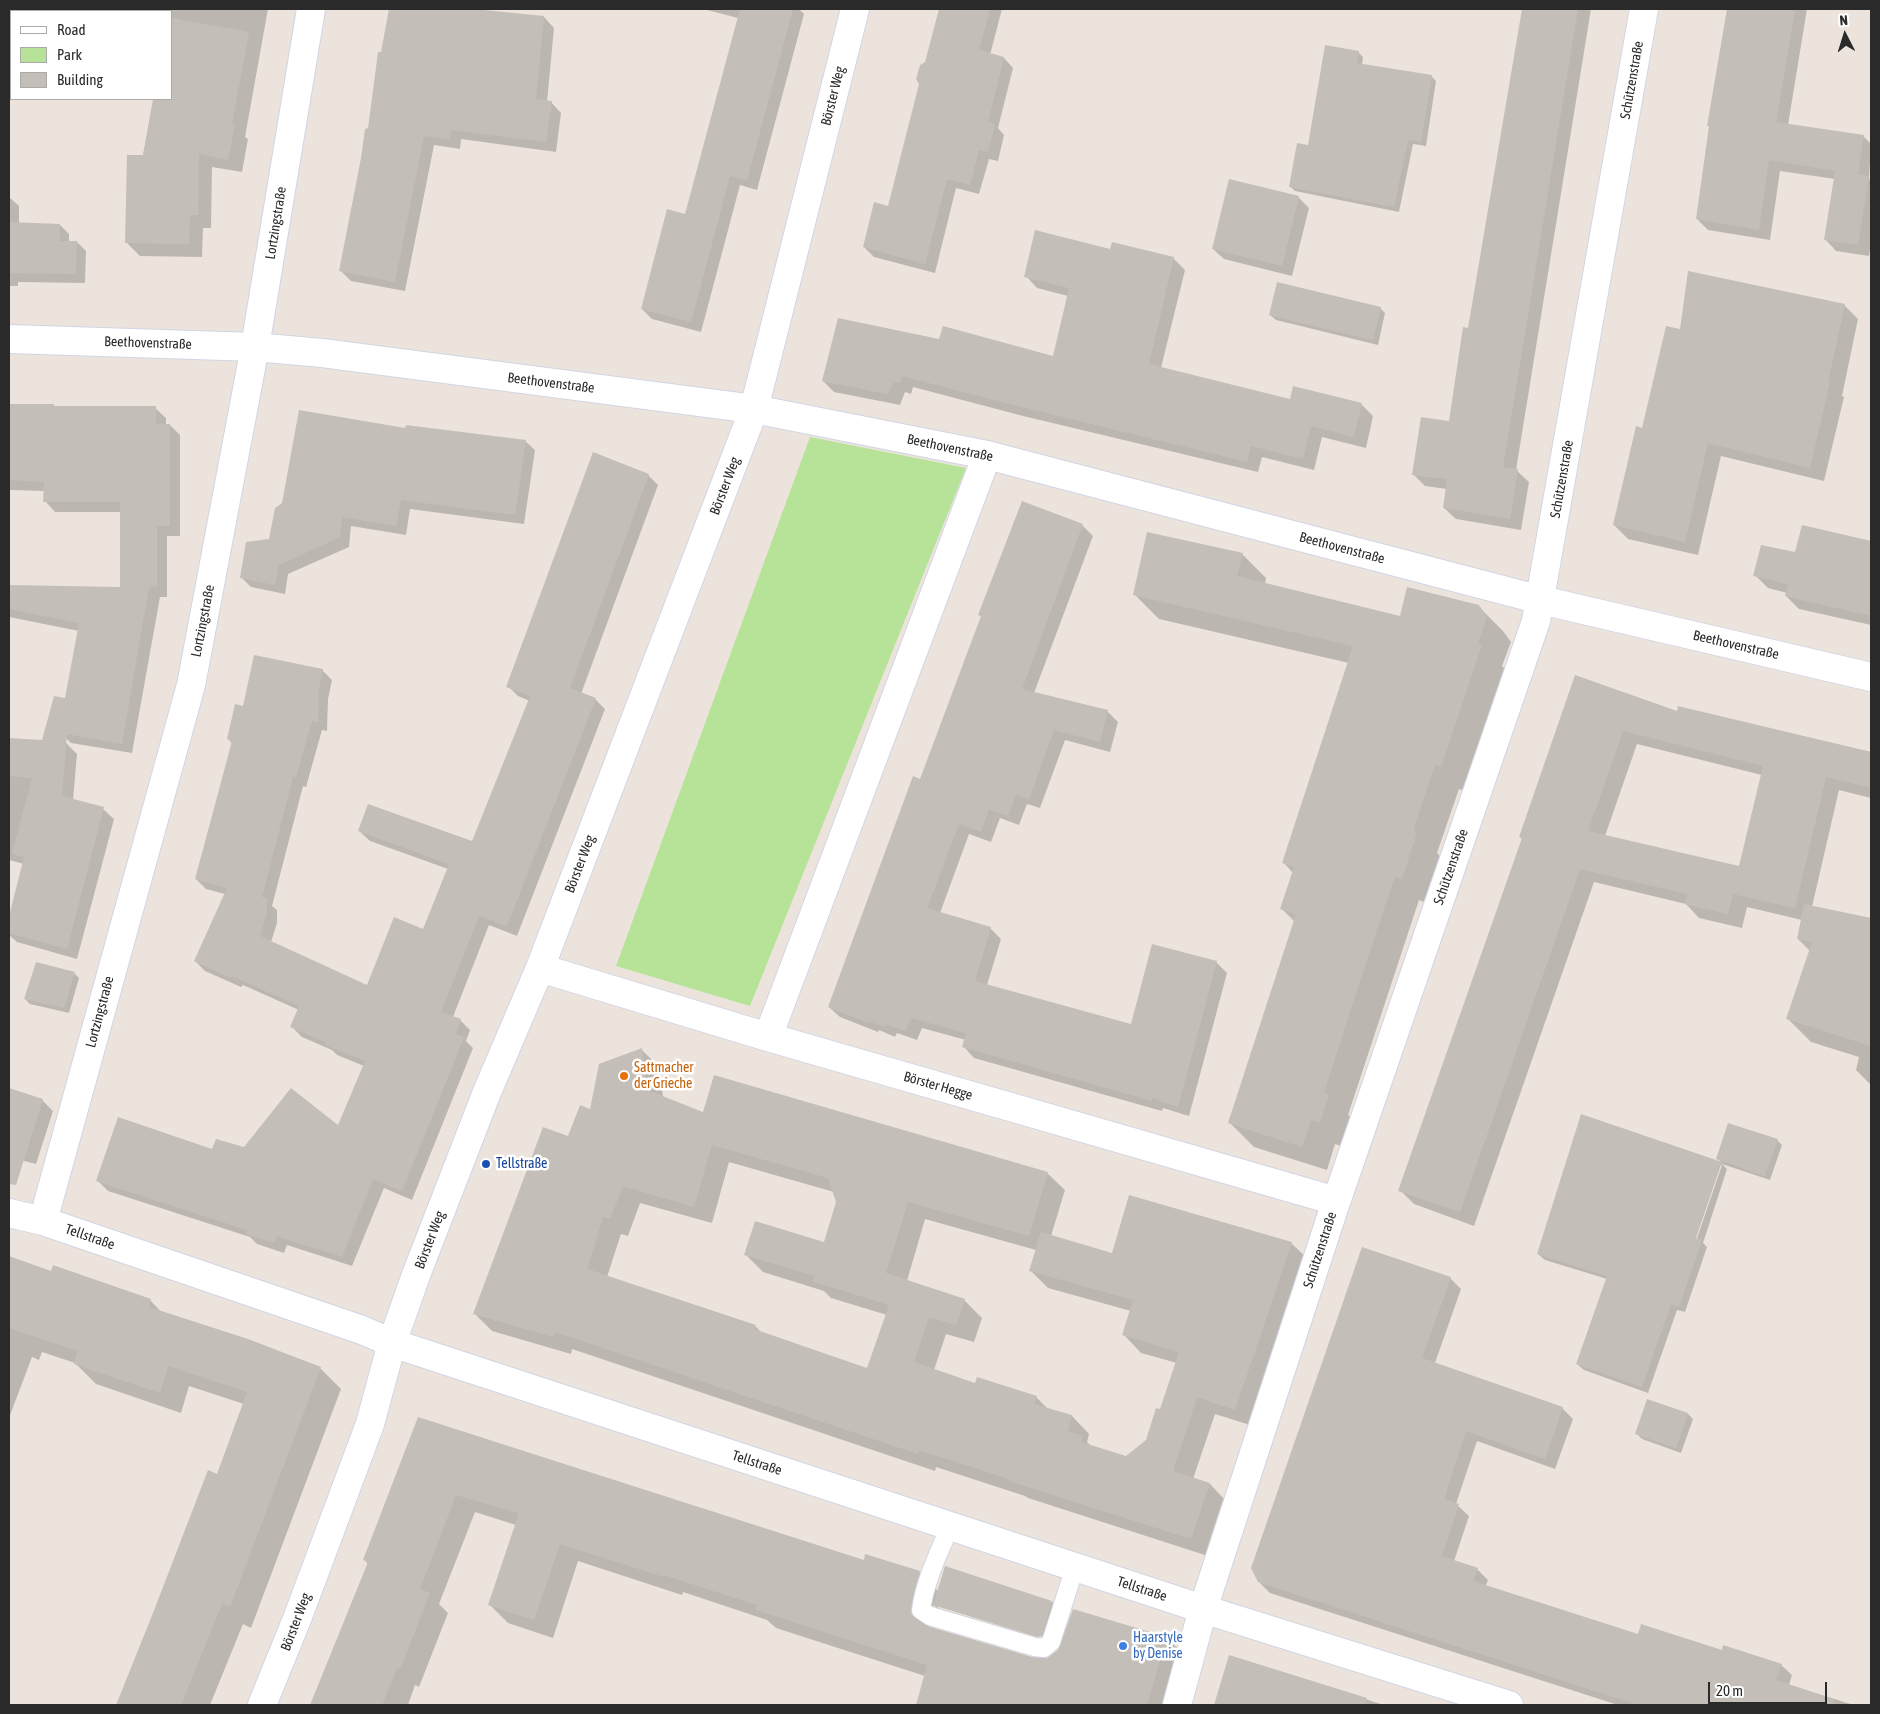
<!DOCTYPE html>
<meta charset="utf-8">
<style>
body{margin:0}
#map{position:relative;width:1880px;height:1714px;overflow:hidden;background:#ece4dc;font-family:"Asap Condensed",sans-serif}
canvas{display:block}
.frame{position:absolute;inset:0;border:10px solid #2a2a2a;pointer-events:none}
.legend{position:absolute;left:10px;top:10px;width:162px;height:90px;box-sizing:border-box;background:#fff;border:1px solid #aaa;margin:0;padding:6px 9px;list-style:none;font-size:15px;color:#2a2a2a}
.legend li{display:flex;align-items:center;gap:10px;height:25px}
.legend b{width:25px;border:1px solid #aaa}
.north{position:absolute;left:1820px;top:10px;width:50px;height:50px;-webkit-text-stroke:4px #fff;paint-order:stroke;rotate:355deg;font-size:14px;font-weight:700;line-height:20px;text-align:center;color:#2a2a2a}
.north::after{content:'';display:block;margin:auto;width:18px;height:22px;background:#2a2a2a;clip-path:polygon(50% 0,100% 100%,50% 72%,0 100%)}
.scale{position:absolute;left:1708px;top:1682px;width:119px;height:22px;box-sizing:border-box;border:2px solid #2a2a2a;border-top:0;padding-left:6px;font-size:15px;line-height:18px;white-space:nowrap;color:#2a2a2a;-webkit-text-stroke:4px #fff;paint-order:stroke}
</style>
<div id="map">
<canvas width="1880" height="1714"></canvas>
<div class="frame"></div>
<ul class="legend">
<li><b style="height:6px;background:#fff"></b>Road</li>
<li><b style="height:14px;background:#b6e398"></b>Park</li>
<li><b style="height:14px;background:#c4beb8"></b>Building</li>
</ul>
<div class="north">N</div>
<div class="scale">20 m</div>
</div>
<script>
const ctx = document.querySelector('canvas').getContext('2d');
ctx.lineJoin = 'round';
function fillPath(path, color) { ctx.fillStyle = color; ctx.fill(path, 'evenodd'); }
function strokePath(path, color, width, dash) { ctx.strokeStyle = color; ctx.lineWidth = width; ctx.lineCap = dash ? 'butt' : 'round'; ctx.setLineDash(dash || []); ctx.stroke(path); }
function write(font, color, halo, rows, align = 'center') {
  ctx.font = font + ' "Asap Condensed",sans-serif'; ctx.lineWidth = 5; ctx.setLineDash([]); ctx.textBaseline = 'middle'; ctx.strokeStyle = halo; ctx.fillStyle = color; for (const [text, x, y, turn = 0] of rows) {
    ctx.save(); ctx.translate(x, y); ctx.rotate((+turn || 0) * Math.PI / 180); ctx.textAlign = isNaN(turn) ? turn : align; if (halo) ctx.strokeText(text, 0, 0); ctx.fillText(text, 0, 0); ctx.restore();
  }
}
const green = new Path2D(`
 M 810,437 L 966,468 L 750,1006 L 616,966 Z`);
const shadow = new Path2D(`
 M 162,9 L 268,9 L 245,137 L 248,139 L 242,172 L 212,167 L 211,228 L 203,228 L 202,257 L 140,256 L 126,242 L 154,99 L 171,99 L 171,11 L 162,11 Z
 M 390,9 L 485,9 L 484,11 L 544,17 L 554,28 L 547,102 L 551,102 L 561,113 L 556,152 L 461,139 L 460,149 L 434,145 L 405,291 L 351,281 L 341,271 L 369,129 Z
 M 703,9 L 799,9 L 804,14 L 757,190 L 740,185 L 701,332 L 652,319 L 642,309 L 686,215 L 738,18 Z
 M 940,9 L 1002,9 L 990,55 L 1004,58 L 1013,68 L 998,128 L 1004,135 L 998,161 L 989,159 L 979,194 L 956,188 L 935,273 L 874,257 L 864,247 L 889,208 Z
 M 1523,9 L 1591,9 L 1516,470 L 1529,482 L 1521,530 L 1456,519 L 1444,508 L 1447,489 L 1425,486 L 1413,474 L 1450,422 L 1469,329 Z
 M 1728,9 L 1807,9 L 1788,125 L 1863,136 L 1871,144 L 1869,179 L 1871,180 L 1871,243 L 1869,256 L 1836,251 L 1825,239 L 1835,179 L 1780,171 L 1770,240 L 1708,230 L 1697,219 L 1710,127 L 1709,125 Z
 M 1358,52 L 1363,57 L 1362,65 L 1431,76 L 1436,81 L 1426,146 L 1413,144 L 1399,212 L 1295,191 L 1290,186 Z
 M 9,197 L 19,206 L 19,224 L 60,225 L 69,234 L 69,242 L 77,242 L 86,251 L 85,283 L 18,282 L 18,286 L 9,286 Z
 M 1298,197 L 1309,208 L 1292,276 L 1224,259 L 1213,249 Z
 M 1111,250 L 1173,258 L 1185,270 L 1161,368 L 1291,400 L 1362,405 L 1373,416 L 1366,448 L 1322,437 L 1314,470 L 1262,457 L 1258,472 L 1023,416 L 913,387 L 911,394 L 905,392 L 900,405 L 834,392 L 823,381 L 940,340 L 1054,357 L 1068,296 L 1037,288 L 1026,276 Z
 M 1844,305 L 1858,319 L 1842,396 L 1844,397 L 1824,481 L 1721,456 L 1698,555 L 1628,539 L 1614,525 L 1681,331 Z
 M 1380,308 L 1385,313 L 1378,345 L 1276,320 L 1270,315 Z
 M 9,405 L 53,405 L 56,408 L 155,408 L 166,418 L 166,425 L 170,425 L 180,435 L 180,536 L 167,536 L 167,597 L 160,597 L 132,753 L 71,743 L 60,732 L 79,631 L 9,617 L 9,586 L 122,589 L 122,512 L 55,512 L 45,501 L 45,491 L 9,490 Z
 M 525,441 L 535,450 L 524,524 L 410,509 L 406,535 L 351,526 L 349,547 L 288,574 L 285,594 L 251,587 L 241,577 L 270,540 Z
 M 648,475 L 658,485 L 581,694 L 595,699 L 605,709 L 517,936 L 489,925 L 453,1017 L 460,1020 L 470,1030 L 466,1041 L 473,1048 L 412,1200 L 384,1188 L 352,1266 L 287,1245 L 284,1253 L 257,1244 L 250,1237 L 108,1191 L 98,1181 L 213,1150 L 244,1149 L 338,1127 L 364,1066 L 337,1055 L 332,1050 L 302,1037 L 292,1027 L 299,1010 L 243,985 L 241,987 L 205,971 L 195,961 L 225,894 L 206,889 L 196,879 L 232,743 L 228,739 L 244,707 L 322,670 L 332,680 L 328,699 L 327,731 L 322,730 L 306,787 L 303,786 L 272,906 L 277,910 L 277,923 L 271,942 L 368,987 L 424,931 L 448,869 L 370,841 L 359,831 L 473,842 L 530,701 L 518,696 L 508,686 Z
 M 1022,503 L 1083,526 L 1093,536 L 1034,693 L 1107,711 L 1118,722 L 1110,752 L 1065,740 L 1040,808 L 1027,804 L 1019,825 L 1000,818 L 991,842 L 969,834 L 940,913 L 990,928 L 1001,939 L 987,985 L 1132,1026 L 1216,962 L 1227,973 L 1189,1116 L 1163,1108 L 1162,1111 L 974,1058 L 964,1047 L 966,1040 L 922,1028 L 917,1040 L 897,1033 L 895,1037 L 879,1030 L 878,1032 L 840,1017 L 829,1007 L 920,780 L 982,617 Z
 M 1803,526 L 1871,542 L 1871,625 L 1799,609 L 1786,596 L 1787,593 L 1768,588 L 1755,575 L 1796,554 Z
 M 1242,554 L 1266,578 L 1265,584 L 1401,617 L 1478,606 L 1503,631 L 1511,642 L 1502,666 L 1506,670 L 1465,791 L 1459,789 L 1437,853 L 1441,857 L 1426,903 L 1419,900 L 1348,1115 L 1353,1119 L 1344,1147 L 1335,1144 L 1327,1170 L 1254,1147 L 1229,1122 L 1295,922 L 1282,909 L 1293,873 L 1283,862 L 1349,663 L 1159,619 L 1135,595 Z
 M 1576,677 L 1678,712 L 1679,708 L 1871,752 L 1871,798 L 1839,790 L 1812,907 L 1871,919 L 1871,1085 L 1856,1070 L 1859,1057 L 1811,1042 L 1788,1019 L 1810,951 L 1798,939 L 1802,920 L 1747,907 L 1742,928 L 1699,918 L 1686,904 L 1594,882 L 1474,1226 L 1414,1204 L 1400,1190 L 1522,839 L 1520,837 ZM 1637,744 L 1762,775 L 1740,867 L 1605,836 Z
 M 9,739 L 66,743 L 77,754 L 73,800 L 103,809 L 114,819 L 77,959 L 17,942 L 9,935 L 9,921 L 24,864 L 9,860 Z
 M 74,973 L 79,978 L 69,1013 L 30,1004 L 25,999 Z
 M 642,1050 L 659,1067 L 663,1097 L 704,1114 L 1047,1173 L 1065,1190 L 1051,1236 L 1113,1255 L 1291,1243 L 1309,1260 L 1253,1426 L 1215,1414 L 1193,1479 L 1210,1484 L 1227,1502 L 1208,1556 L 1028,1498 L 1025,1496 L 936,1467 L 935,1471 L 572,1349 L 571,1354 L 492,1331 L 474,1313 L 569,1138 ZM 729,1162 L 834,1192 L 838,1202 L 825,1244 L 746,1255 L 763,1272 L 824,1291 L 831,1298 L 887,1315 L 868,1369 L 763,1334 L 755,1326 L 607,1277 L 621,1234 L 628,1236 L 640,1203 L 712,1223 ZM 925,1219 L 1036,1250 L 1030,1270 L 1048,1288 L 1131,1311 L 1124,1335 L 1141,1353 L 1177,1363 L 1160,1411 L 1147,1441 L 1126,1457 L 1091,1446 L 1087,1442 L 1089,1434 L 1072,1416 L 1049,1410 L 1036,1397 L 976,1384 L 934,1370 L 946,1334 L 974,1342 L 982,1318 L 964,1300 L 907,1281 Z
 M 9,1090 L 42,1100 L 53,1111 L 36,1164 L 9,1157 Z
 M 1777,1140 L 1782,1145 L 1770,1180 L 1722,1164 L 1727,1169 L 1703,1243 L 1707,1247 L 1685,1312 L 1677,1310 L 1648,1393 L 1584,1370 L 1577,1364 L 1607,1279 L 1545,1260 L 1538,1254 L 1722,1163 L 1718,1159 ZM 1719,1165 L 1722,1165 L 1695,1244 L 1693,1244 Z
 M 9,1257 L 52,1272 L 150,1300 L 162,1313 L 320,1368 L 341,1389 L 251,1628 L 243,1624 L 210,1705 L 117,1705 L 154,1614 L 217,1475 L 244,1404 L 189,1386 L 181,1413 L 96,1384 L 75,1363 L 42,1352 L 39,1360 L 32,1357 L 9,1418 Z
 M 1450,1278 L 1461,1289 L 1435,1363 L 1562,1408 L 1573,1419 L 1555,1469 L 1477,1441 L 1456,1504 L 1469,1516 L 1454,1561 L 1477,1569 L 1488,1580 L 1485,1587 L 1639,1636 L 1723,1651 L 1781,1665 L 1792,1675 L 1789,1685 L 1854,1705 L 1618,1705 L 1270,1593 L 1259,1582 Z
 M 1688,1414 L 1693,1419 L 1681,1453 L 1642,1439 L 1637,1434 Z
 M 419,1419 L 865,1561 L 919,1572 L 938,1591 L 946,1567 L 1052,1602 L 1057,1607 L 1047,1637 L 938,1605 L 938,1608 L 1046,1640 L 1046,1641 L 939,1610 L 934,1605 L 928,1628 L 1032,1658 L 1047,1660 L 1167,1638 L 1185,1656 L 1171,1705 L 917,1705 L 925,1676 L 776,1628 L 767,1620 L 683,1592 L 682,1595 L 578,1561 L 553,1638 L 508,1623 L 490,1605 L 516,1525 L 475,1512 L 439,1604 L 448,1613 L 419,1687 L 415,1685 L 408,1705 L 311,1705 L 368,1564 L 365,1560 Z
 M 1230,1657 L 1384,1705 L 1216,1705 Z`);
const building = new Path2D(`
 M 389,9 L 474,9 L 544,16 L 536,99 L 552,101 L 546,142 L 451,130 L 450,139 L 424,136 L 395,282 L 339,271 L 361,158 L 365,129 L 368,128 L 378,52 L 381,52 Z
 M 740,9 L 793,9 L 747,180 L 730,176 L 691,322 L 641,309 L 667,209 L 685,214 Z
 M 939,9 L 990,9 L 979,50 L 1004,57 L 988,122 L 995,124 L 988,152 L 979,150 L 970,185 L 947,179 L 925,264 L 863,247 L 874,202 L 888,206 L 919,84 L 916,79 L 920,65 L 925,62 Z
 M 1522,9 L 1578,9 L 1503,467 L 1518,469 L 1510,519 L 1443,508 L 1447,479 L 1412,475 L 1421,417 L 1449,421 L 1463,327 L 1468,328 Z
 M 1727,9 L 1795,9 L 1776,122 L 1864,135 L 1858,174 L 1869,176 L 1858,245 L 1824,240 L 1835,171 L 1769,160 L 1759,230 L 1696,219 L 1709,126 L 1707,126 Z
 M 171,18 L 249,32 L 232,124 L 235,125 L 228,160 L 199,154 L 198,215 L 190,215 L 189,244 L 125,243 L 127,155 L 143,155 L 153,99 L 171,99 Z
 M 1325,45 L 1359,51 L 1357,63 L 1432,75 L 1421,142 L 1408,140 L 1394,207 L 1289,187 L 1297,143 L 1308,145 Z
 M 1229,179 L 1299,196 L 1282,266 L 1212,249 Z
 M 9,222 L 60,224 L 60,241 L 77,241 L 76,274 L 9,273 Z
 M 1035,230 L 1110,249 L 1112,242 L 1174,257 L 1149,364 L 1290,399 L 1293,386 L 1362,403 L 1354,437 L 1311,426 L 1303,459 L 1251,446 L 1247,462 L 1010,404 L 902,376 L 900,383 L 894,382 L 888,394 L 822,381 L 838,318 L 939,339 L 943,326 L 1053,356 L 1069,288 L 1024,277 Z
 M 1688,271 L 1845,304 L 1828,382 L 1830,382 L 1810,468 L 1708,443 L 1685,542 L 1613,525 L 1636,426 L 1642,428 L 1666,326 L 1680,329 Z
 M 1277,282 L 1381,307 L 1373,340 L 1269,315 Z
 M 9,404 L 54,404 L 54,406 L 156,406 L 156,424 L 170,424 L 170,526 L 157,526 L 157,587 L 149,587 L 122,744 L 67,734 L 62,796 L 104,807 L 67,949 L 9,933 L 9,916 L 24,857 L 12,854 L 32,778 L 9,776 L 9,738 L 42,740 L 54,696 L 65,698 L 79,623 L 9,609 L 9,585 L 120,587 L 120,502 L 43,502 L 44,482 L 9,480 Z
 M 299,410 L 405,428 L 406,425 L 526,440 L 515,515 L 401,500 L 396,526 L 342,517 L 340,537 L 279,565 L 275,585 L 240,578 L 246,542 L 269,539 L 275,508 L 282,503 Z
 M 593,452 L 649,474 L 570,688 L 596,698 L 507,926 L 479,916 L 441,1012 L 461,1019 L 456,1034 L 464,1037 L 402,1191 L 373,1179 L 342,1257 L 277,1236 L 274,1243 L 246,1234 L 247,1230 L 96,1181 L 118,1117 L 212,1149 L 216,1139 L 244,1147 L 291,1088 L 338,1125 L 365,1061 L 325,1045 L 327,1043 L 290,1027 L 299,1006 L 232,976 L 231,978 L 194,961 L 227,888 L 195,879 L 232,741 L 227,739 L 235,704 L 243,706 L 254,655 L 323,669 L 319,688 L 318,722 L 312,721 L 296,777 L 293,777 L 262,897 L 267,899 L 267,912 L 260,936 L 367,985 L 394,917 L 423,929 L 449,864 L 358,831 L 368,804 L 472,841 L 530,696 L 506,687 Z
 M 1022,501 L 1083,524 L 1022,689 L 1108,710 L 1100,742 L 1054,730 L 1029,799 L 1016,794 L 1008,816 L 989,809 L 981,832 L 959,824 L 927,908 L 991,927 L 975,981 L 1131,1024 L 1152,944 L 1217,961 L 1178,1107 L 1152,1098 L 1152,1101 L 962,1047 L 966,1033 L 911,1018 L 906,1031 L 886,1024 L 885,1027 L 868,1021 L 868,1023 L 828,1007 L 913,776 L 920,779 L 981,616 L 978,615 Z
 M 1802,525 L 1871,541 L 1871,616 L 1785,596 L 1788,584 L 1753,576 L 1761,545 L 1795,552 Z
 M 1147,532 L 1243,553 L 1237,576 L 1400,616 L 1407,587 L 1479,605 L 1487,617 L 1478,644 L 1482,645 L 1441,767 L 1435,765 L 1413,831 L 1417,832 L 1402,879 L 1395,877 L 1383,911 L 1324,1092 L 1329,1094 L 1320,1123 L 1311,1120 L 1302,1147 L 1228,1123 L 1296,914 L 1280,909 L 1294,867 L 1282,863 L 1353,646 L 1133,595 Z
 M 1575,675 L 1677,711 L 1678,706 L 1871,752 L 1871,788 L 1826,777 L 1795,908 L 1733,894 L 1728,914 L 1684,904 L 1687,894 L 1580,869 L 1460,1212 L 1398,1191 L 1522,838 L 1519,837 ZM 1623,731 L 1763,766 L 1739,866 L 1588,831 Z
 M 1804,904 L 1871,918 L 1871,1046 L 1786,1019 L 1812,942 L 1797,939 Z
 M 36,962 L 75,972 L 64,1008 L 24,999 Z
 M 642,1048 L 647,1090 L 703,1112 L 714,1075 L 1048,1172 L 1029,1236 L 908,1202 L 886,1273 L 965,1299 L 956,1325 L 929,1317 L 914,1362 L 975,1383 L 977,1377 L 1037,1396 L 1034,1404 L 1072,1415 L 1068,1432 L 1083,1436 L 1081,1442 L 1126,1456 L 1146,1440 L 1156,1408 L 1160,1409 L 1179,1352 L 1122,1335 L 1133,1300 L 1029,1271 L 1041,1232 L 1112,1253 L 1129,1195 L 1292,1242 L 1235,1410 L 1197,1397 L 1173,1471 L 1210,1483 L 1191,1539 L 1009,1481 L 1009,1479 L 919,1450 L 918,1454 L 555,1332 L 553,1337 L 473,1314 L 543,1127 L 568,1136 L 580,1105 L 590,1109 L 599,1064 ZM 712,1145 L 828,1178 L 836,1202 L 824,1242 L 755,1221 L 744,1255 L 814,1276 L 812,1281 L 889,1305 L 867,1368 L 754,1329 L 756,1325 L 587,1269 L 603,1217 L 610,1219 L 623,1186 L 694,1207 Z
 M 9,1088 L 43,1099 L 16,1185 L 9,1184 Z
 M 1581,1114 L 1722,1162 L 1696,1238 L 1702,1240 L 1679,1307 L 1671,1304 L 1642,1387 L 1576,1364 L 1607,1276 L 1537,1254 Z
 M 1728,1123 L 1778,1139 L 1765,1176 L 1716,1159 Z
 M 1362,1247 L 1451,1277 L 1422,1358 L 1563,1407 L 1545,1459 L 1466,1431 L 1444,1499 L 1459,1504 L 1442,1556 L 1478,1568 L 1473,1581 L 1638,1634 L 1641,1624 L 1722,1650 L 1723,1645 L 1782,1664 L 1776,1680 L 1834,1699 L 1833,1705 L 1638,1705 L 1258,1582 L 1251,1568 Z
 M 9,1256 L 51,1271 L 53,1265 L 151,1299 L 149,1307 L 248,1339 L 321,1367 L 230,1607 L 222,1604 L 181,1705 L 116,1705 L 153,1613 L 208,1470 L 217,1474 L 247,1392 L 168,1366 L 160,1393 L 74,1364 L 78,1351 L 9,1328 Z
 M 1647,1399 L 1688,1413 L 1676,1448 L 1635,1434 Z
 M 418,1417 L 864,1560 L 865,1554 L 920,1571 L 911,1608 L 912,1615 L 915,1619 L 927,1626 L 1032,1657 L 1047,1658 L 1058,1650 L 1073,1609 L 1167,1637 L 1147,1705 L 916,1705 L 927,1665 L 756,1610 L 757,1605 L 664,1575 L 664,1577 L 560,1544 L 534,1620 L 488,1605 L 519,1513 L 456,1495 L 420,1589 L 430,1593 L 400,1669 L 397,1668 L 382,1705 L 310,1705 L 368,1562 L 363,1560 Z
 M 945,1566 L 1052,1601 L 1042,1636 L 1037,1637 L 933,1605 Z
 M 1229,1655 L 1367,1698 L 1365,1705 L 1214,1705 Z`);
const service = new Path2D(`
 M 950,1526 C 939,1553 925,1580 921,1610 L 930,1616 L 1035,1647 L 1044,1648 L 1051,1642 L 1075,1567`);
const minor = new Path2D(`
 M 9,339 L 255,347 L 322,353 L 754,409 L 987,455 L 1541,600 L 1871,677
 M 540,968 L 768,1037 L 1336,1201
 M 768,1037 L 987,455
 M 9,1213 L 43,1221 L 362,1330 L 392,1343 L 1203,1609 L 1509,1705
 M 43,1221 L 191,685 L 255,347 L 311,9
 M 262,1705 L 297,1619 L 370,1424 L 392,1343 L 416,1275 L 487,1092 L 540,968 L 754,409 L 855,9
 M 1177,1705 L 1203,1609 L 1333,1211 L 1536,621 L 1644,9`);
const markers = [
 [624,1076,5,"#e8710a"],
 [486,1164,5,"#1a4fb4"],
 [1123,1646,5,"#3f7fe0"]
];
const streetNames = [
 ["Schützenstraße",1632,80,-80],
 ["Börster Weg",833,96,-76],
 ["Lortzingstraße",276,223,-81],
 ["Beethovenstraße",148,343,2],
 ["Beethovenstraße",551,383,7],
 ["Beethovenstraße",950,448,12],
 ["Schützenstraße",1562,479,-80],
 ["Börster Weg",725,486,-69],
 ["Beethovenstraße",1342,548,15],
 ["Lortzingstraße",203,621,-79],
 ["Beethovenstraße",1736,645,13],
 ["Börster Weg",580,864,-69],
 ["Schützenstraße",1451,867,-71],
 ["Lortzingstraße",100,1012,-75],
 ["Börster Hegge",938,1086,16],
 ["Tellstraße",90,1237,19],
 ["Börster Weg",430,1240,-69],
 ["Schützenstraße",1320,1250,-72],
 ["Tellstraße",757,1463,18],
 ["Tellstraße",1142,1589,18],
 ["Börster Weg",296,1622,-69]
];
const foodNames = [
 ["Sattmacher",634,1068],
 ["der Grieche",634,1084]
];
const transitNames = [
 ["Tellstraße",496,1164]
];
const shopNames = [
 ["Haarstyle",1133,1638],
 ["by Denise",1133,1654]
];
fillPath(green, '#b6e398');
fillPath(shadow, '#0003');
fillPath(building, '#c4beb8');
strokePath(service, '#d1d5e3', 20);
strokePath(minor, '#d1d5e3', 30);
strokePath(service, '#fff', 18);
strokePath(minor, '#fff', 28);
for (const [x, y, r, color] of markers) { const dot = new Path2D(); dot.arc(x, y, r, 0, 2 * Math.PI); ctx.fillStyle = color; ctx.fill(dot); strokePath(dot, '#fff', 2); }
write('14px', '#2a2a2a', '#fff', streetNames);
write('14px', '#c56008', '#fff', foodNames, 'left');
write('14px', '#164399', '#fff', transitNames, 'left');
write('14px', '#366cbe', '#fff', shopNames, 'left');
</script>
